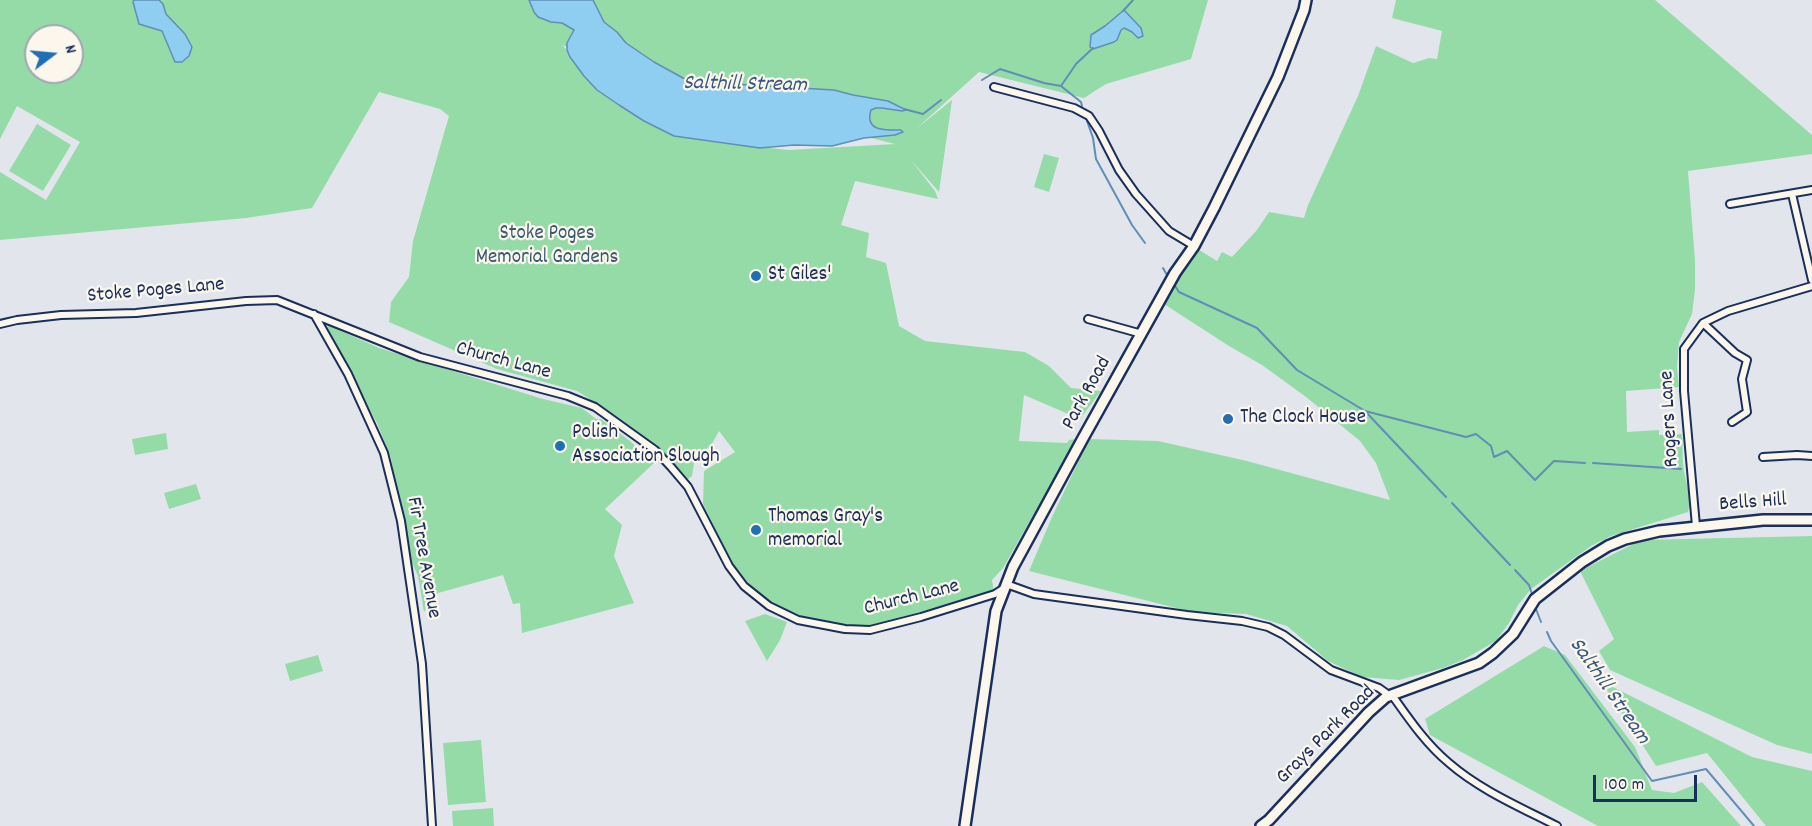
<!DOCTYPE html>
<style>
body{margin:0}
#map{position:relative;width:1812px;height:826px;overflow:hidden;background:#e2e6ec;font-family:Dekko,sans-serif}
canvas{display:block}
.north{position:absolute;left:24px;top:24px;width:60px;height:60px;box-sizing:border-box;background:#fbf7ec;border:2px solid #a1a7b3;border-radius:50%;rotate:74deg;font-size:16px;font-weight:700;line-height:24px;text-align:center;color:#1b2f5e}
.north::after{content:'';display:block;margin:auto;width:21px;height:27px;background:#1f6fb2;clip-path:polygon(50% 0,100% 100%,50% 72%,0 100%)}
.scale{position:absolute;left:1593px;top:775px;width:104px;height:27px;box-sizing:border-box;border:3px solid #1b2f5e;border-top:0;padding-left:8px;font-size:18px;line-height:21px;white-space:nowrap;color:#1b2f5e;-webkit-text-stroke:4px #fbf7ec;paint-order:stroke}
</style>
<div id="map">
<canvas width="1812" height="826"></canvas>
<div class="north">N</div>
<div class="scale">100 m</div>
</div>
<script>
const ctx = document.querySelector('canvas').getContext('2d');
ctx.lineJoin = 'round';
function fillPath(path, color) { ctx.fillStyle = color; ctx.fill(path, 'evenodd'); }
function strokePath(path, color, width, dash) { ctx.strokeStyle = color; ctx.lineWidth = width; ctx.lineCap = dash ? 'butt' : 'round'; ctx.setLineDash(dash || []); ctx.stroke(path); }
function write(font, color, halo, rows, align = 'center') {
  ctx.font = font + ' Dekko,sans-serif'; ctx.lineWidth = 4.5; ctx.setLineDash([]); ctx.textBaseline = 'middle'; ctx.strokeStyle = halo; ctx.fillStyle = color; for (const [text, x, y, turn = 0] of rows) {
    ctx.save(); ctx.translate(x, y); ctx.rotate((+turn || 0) * Math.PI / 180); ctx.textAlign = isNaN(turn) ? turn : align; if (halo) ctx.strokeText(text, 0, 0); ctx.fillText(text, 0, 0); ctx.restore();
  }
}
const green = new Path2D(`
 M 0,0 L 1208,0 L 1191,59 L 1106,84 L 1084,98 L 979,72 L 916,129 L 952,100 L 939,192 L 911,160 L 935,191 L 938,199 L 855,181 L 841,225 L 869,233 L 866,257 L 886,263 L 899,326 L 925,341 L 1025,352 L 1049,366 L 1071,388 L 1101,391 L 1080,419 L 1024,395 L 1019,441 L 1067,443 L 1069,440 L 1077,439 L 1003,568 L 992,580 L 994,592 L 872,625 L 841,625 L 801,616 L 765,600 L 734,568 L 703,504 L 704,471 L 735,452 L 719,431 L 713,442 L 694,463 L 692,476 L 687,480 L 663,456 L 604,408 L 577,391 L 497,369 L 389,322 L 391,302 L 409,277 L 413,241 L 449,116 L 440,109 L 379,92 L 312,208 L 246,218 L 0,240 L 0,172 L 46,200 L 80,142 L 17,106 L 0,139 ZM 36,36 L 72,36 L 72,72 L 36,72 ZM 562,45 L 690,93 L 895,144 L 789,150 L 721,143 L 674,136 L 644,121 L 598,90 L 584,76 L 570,57 L 567,50 Z
 M 1396,0 L 1655,0 L 1812,135 L 1812,154 L 1688,171 L 1695,260 L 1695,290 L 1692,314 L 1679,342 L 1677,367 L 1679,387 L 1626,391 L 1627,432 L 1659,430 L 1659,435 L 1682,434 C 1683,444 1682,454 1683,463 C 1684,480 1693,496 1688,512 L 1611,536 L 1591,546 L 1531,589 L 1518,605 L 1509,623 L 1496,641 L 1463,660 L 1443,668 L 1399,680 L 1362,677 L 1328,661 L 1287,626 L 1246,614 L 1192,612 L 1029,571 L 1052,517 L 1089,439 L 1158,441 L 1247,461 L 1390,500 L 1376,463 L 1360,441 L 1306,397 L 1262,365 L 1229,346 L 1164,304 L 1196,248 L 1217,261 L 1222,252 L 1232,257 L 1257,230 L 1269,212 L 1304,218 L 1308,205 L 1358,96 L 1376,46 L 1413,63 L 1429,58 L 1437,59 L 1442,31 L 1392,18 Z
 M 37,124 L 71,145 L 43,191 L 9,171 Z
 M 1044,154 L 1059,158 L 1049,192 L 1034,187 Z
 M 328,325 L 379,348 L 543,399 L 582,408 L 596,419 L 601,419 L 630,441 L 654,463 L 605,509 L 622,525 L 614,556 L 634,603 L 522,633 L 520,603 L 513,604 L 503,575 L 438,593 L 424,612 L 418,576 L 404,545 L 391,458 L 377,423 L 326,331 Z
 M 166,433 L 168,449 L 135,455 L 132,439 Z
 M 196,484 L 201,499 L 169,509 L 164,493 Z
 M 1812,536 L 1812,754 L 1777,745 L 1610,670 L 1599,651 L 1614,639 L 1580,571 L 1641,540 Z
 M 765,614 L 787,622 L 780,640 L 767,661 L 745,621 Z
 M 1544,646 L 1565,655 L 1635,747 L 1652,790 L 1674,793 L 1702,782 L 1741,826 L 1598,826 L 1430,735 L 1425,719 Z
 M 318,655 L 323,671 L 290,681 L 285,664 Z
 M 1601,681 L 1752,757 L 1812,771 L 1812,826 L 1766,826 L 1707,753 L 1656,766 Z
 M 481,740 L 486,802 L 448,805 L 443,743 Z
 M 493,808 L 494,826 L 453,826 L 452,811 Z`);
const water = new Path2D(`
 M 134,0 L 159,0 L 163,4 L 166,14 L 185,34 L 192,47 L 189,56 L 182,62 L 175,62 L 162,31 L 139,24 L 133,2 Z
 M 529,0 L 593,0 L 604,22 L 617,32 L 626,43 L 654,62 L 683,78 L 697,82 L 834,90 L 853,95 L 888,101 L 906,110 L 902,111 L 882,108 L 876,108 L 871,110 C 864,132 886,130 901,130 L 903,132 L 895,135 L 864,138 L 832,146 L 794,145 L 760,148 L 674,136 L 644,121 L 619,105 L 597,90 L 584,76 L 570,57 L 567,50 L 567,43 L 574,30 L 562,23 L 551,22 L 538,17 L 534,12 Z
 M 1124,10 L 1141,28 L 1143,36 L 1138,38 L 1132,32 L 1124,28 L 1121,30 L 1117,40 L 1114,42 L 1093,49 L 1090,47 L 1091,35 L 1105,26 Z`);
const stream = new Path2D(`
 M 1123,11 L 1133,0
 M 982,80 L 1000,69 L 1044,83 L 1061,86 L 1081,102 L 1082,106
 M 1061,86 L 1076,64 L 1093,48
 M 904,109 L 923,114 L 941,100
 M 1087,121 L 1093,138 L 1096,159 L 1132,225 L 1145,243
 M 1163,268 L 1167,275
 M 1175,286 L 1179,292 L 1257,328 L 1297,370 L 1365,411 L 1446,497
 M 1365,411 L 1466,437 L 1476,434 L 1491,446 L 1494,457 L 1507,451 L 1535,480 L 1554,461 L 1585,463
 M 1593,463 L 1681,469
 M 1452,503 L 1510,565
 M 1515,570 L 1529,585 L 1532,594
 M 1536,609 L 1541,622
 M 1547,632 L 1551,641 L 1652,781 L 1706,769 L 1754,826`);
const street = new Path2D(`
 M 994,87 L 1074,108 L 1089,116 L 1099,131 L 1119,170 L 1136,194 L 1169,231 L 1194,246
 M 1792,194 L 1812,280
 M 1730,204 L 1812,190
 M 314,314 L 348,374 L 384,453 L 401,521 L 422,664 L 432,826
 M 1088,319 L 1142,334
 M 1703,323 L 1735,353 L 1747,360 L 1742,379 L 1747,412 L 1732,422
 M 0,324 L 17,320 L 61,315 L 136,313 L 246,301 L 277,300 L 420,357 L 568,396 L 595,407 L 655,450 L 671,467 L 688,487 L 729,566 L 744,586 L 769,606 L 798,620 L 845,629 L 870,630 L 921,617 L 995,594 L 1009,585 L 1034,594 L 1187,615 L 1242,621 L 1268,627 L 1284,635 L 1331,670 L 1379,688 L 1386,693 L 1386,697
 M 1763,457 L 1797,455 L 1812,456
 M 1696,526 L 1684,391 L 1684,349 L 1703,323 L 1728,311 L 1812,286
 M 1392,695 C 1409,719 1426,744 1449,763 C 1480,790 1520,807 1557,826`);
const secondary = new Path2D(`
 M 965,826 L 996,611 L 1013,567 L 1082,440 L 1175,273 L 1194,246 L 1214,208 L 1278,77 L 1304,10 L 1306,0
 M 1261,826 L 1269,820 L 1369,712 L 1386,697 L 1479,663 L 1493,653 L 1513,634 L 1535,599 L 1582,562 L 1608,546 L 1625,539 L 1659,531 L 1763,520 L 1812,520`);
const markers = [
 [756,276,6,"#1f6fb2"],
 [1228,419,6,"#1f6fb2"],
 [560,446,6,"#1f6fb2"],
 [756,530,6,"#1f6fb2"]
];
const parkNames = [
 ["Stoke Poges",547,235],
 ["Memorial Gardens",547,259]
];
const poiNames = [
 ["St Giles'",768,276],
 ["The Clock House",1240,419],
 ["Polish",572,434],
 ["Association Slough",572,458],
 ["Thomas Gray's",768,518],
 ["memorial",768,542]
];
const streetNames = [
 ["Stoke Poges Lane",156,292,-5],
 ["Church Lane",503,362,15],
 ["Park Road",1088,394,-61],
 ["Rogers Lane",1671,419,-93],
 ["Bells Hill",1753,504,-4],
 ["Fir Tree Avenue",422,558,80],
 ["Church Lane",912,599,-14],
 ["Grays Park Road",1327,736,-45]
];
const waterNames = [
 ["Salthill Stream",745,86,1],
 ["Salthill Stream",1608,692,55]
];
fillPath(green, '#95dba8');
fillPath(water, '#8fcef0');
strokePath(water, '#618eb6', 1.5);
strokePath(stream, '#618eb6', 2);
strokePath(street, '#1b2f5e', 10);
strokePath(secondary, '#1b2f5e', 14);
strokePath(street, '#fbf7ec', 6);
strokePath(secondary, '#fbf7ec', 9);
for (const [x, y, r, color] of markers) { const dot = new Path2D(); dot.arc(x, y, r, 0, 2 * Math.PI); ctx.fillStyle = color; ctx.fill(dot); strokePath(dot, '#fbf7ec', 2); }
write('21px', '#3a5a70', '#fbf7ec', parkNames);
write('21px', '#1b2f5e', '#fbf7ec', poiNames, 'left');
write('21px', '#1b2f5e', '#fbf7ec', streetNames);
write('italic 22px', '#385782', '#fbf7ec', waterNames);
</script>
